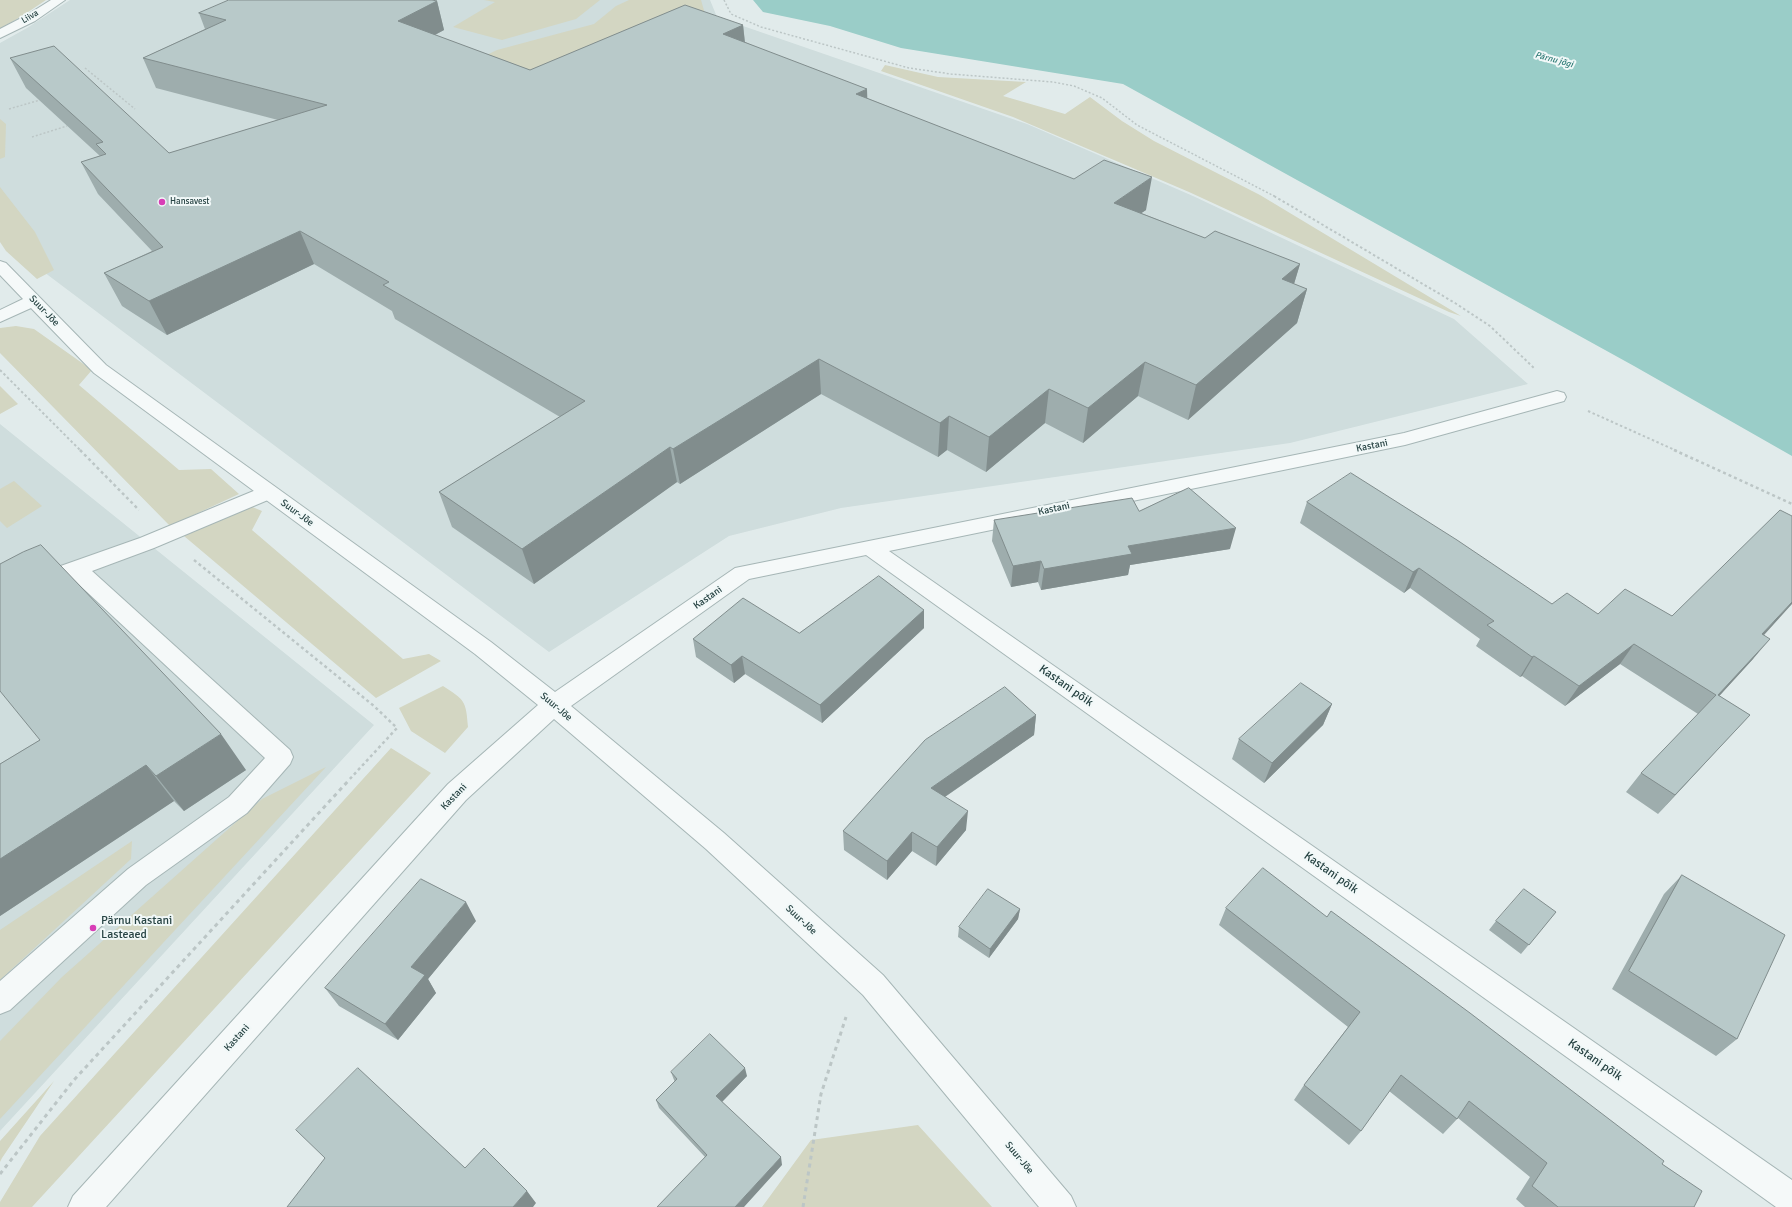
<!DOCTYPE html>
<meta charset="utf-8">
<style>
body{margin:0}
canvas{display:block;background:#e1ebeb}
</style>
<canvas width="1792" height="1207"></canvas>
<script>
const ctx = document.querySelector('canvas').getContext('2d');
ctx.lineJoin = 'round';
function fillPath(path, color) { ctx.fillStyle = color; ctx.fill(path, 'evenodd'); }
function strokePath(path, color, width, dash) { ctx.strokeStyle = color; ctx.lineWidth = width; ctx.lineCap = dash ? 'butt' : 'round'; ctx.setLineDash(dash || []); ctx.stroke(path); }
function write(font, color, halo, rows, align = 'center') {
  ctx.font = font + ' Signika,sans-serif'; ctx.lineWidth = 4; ctx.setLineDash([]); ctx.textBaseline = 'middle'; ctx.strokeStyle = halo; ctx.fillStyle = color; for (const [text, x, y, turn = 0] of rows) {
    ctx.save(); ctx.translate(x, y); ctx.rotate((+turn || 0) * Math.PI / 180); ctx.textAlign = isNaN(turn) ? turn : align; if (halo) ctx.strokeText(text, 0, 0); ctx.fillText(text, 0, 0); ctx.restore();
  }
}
const built = new Path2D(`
 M 70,0 L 710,0 L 717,17 L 1027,124 L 1193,196 L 1454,319 L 1528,384 L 1290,443 L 841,508 L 729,536 L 549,652 L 0,239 L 0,43 L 27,28 Z
 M 0,424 L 374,725 L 0,1131 Z`);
const green = new Path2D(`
 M 0,0 L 46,0 L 25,14 L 0,29 Z
 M 484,0 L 600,0 L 576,19 L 502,40 L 453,27 L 495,2 Z
 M 629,0 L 701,0 L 707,21 L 542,95 L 468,64 L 497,50 L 594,24 L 616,6 Z
 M 885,65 L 938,77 L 1026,82 L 1003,96 L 1065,114 L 1090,97 L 1122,121 L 1154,141 L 1260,195 L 1461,316 L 1449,312 L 1189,192 L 1013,117 L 881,71 Z
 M 0,119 L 6,124 L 5,157 L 0,159 Z
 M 0,187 L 35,232 L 54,270 L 37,279 L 6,251 L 0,242 Z
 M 16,326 L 34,329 L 92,370 L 79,385 L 179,470 L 211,469 L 239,494 L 170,526 L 0,353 L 0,328 Z
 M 0,386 L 18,404 L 0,414 Z
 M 14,481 L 42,506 L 7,528 L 0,521 L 0,489 Z
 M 250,506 L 262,511 L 252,530 L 403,659 L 429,654 L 441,661 L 376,698 L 184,536 Z
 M 443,686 C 465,700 466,701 468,727 L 445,753 L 411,731 L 399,708 Z
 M 391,748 L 431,773 L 32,1207 L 0,1207 L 0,1202 L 40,1136 Z
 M 326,767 L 0,1119 L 0,1041 L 62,977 L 262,799 Z
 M 132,841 L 131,859 L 0,980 L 0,930 Z
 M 54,1081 L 2,1158 L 0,1162 L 0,1141 Z
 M 918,1125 L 992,1207 L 762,1207 L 811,1140 Z`);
const water = new Path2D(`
 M 753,0 L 1792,0 L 1792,456 L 1634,366 L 1123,84 L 901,48 L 830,26 L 763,12 Z`);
const pathFar3 = new Path2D(`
 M 724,0 L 731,14 L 761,27 L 909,68 L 951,74 L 1053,82 L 1074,86 L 1102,98 L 1137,125 L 1276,197
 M 85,68 L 135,109
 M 9,109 L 40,100
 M 32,137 L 67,126`);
const pathFar2 = new Path2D(`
 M 1274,196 L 1455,303 L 1490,326 L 1535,369
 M 0,370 L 81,451
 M 1588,411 L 1677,451`);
const pathFar1 = new Path2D(`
 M 80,450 L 139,510
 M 1674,450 L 1792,504
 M 194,560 L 374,706 L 397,728 L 348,781`);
const path = new Path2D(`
 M 0,1174 L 74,1080 L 349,780
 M 803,1207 L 821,1094 L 846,1017`);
const service = new Path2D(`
 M 268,485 L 275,487 L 278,492 L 275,497 L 154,548 L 92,571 L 290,750 L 293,757 L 290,764 L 247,813 L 146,885 L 10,1010 L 0,1014 L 0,981 L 128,869 L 229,797 L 265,758 L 72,578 L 63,581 L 55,578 L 52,573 L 55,568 L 140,538 Z`);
const minor = new Path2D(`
 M 51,0 L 65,0 L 35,21 L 0,38 L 0,29 L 27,15 Z
 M 0,261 L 6,263 L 106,365 L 491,642 L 555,692 L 735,568 L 1404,433 L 1557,391 L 1564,393 L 1566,397 L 1564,401 L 1405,445 L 889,551 L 1792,1180 L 1792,1207 L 1776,1207 L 866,555 L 749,579 L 571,706 L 724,833 L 883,975 L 1071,1196 L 1076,1207 L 1039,1207 L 863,995 L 706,849 L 554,719 L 466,800 L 106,1207 L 68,1207 L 73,1196 L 448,784 L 538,705 L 475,654 L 94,373 L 31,308 L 0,322 L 0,310 L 23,299 L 0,275 Z`);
const wall = new Path2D(`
 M 437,1 L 444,30 L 435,35 L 530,70 L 743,25 L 745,42 L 867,98 L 1146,210 L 1141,213 L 1205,238 L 1300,264 L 1294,284 L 1307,289 L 1297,323 L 1188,420 L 1138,396 L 1083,443 L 1045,423 L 986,472 L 947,450 L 938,457 L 821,394 L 680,484 L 677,482 L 534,584 L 452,527 L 439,492 L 560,417 L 395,319 L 392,311 L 314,264 L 167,335 L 122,306 L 104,273 L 152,251 L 98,194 L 81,162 L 100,156 L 26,88 L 10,58 L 169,153 L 278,120 L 156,88 L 143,58 L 205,29 L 199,13 Z
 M 1307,502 L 1552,604 L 1598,614 L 1672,616 L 1764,635 L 1753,659 L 1719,696 L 1750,715 L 1732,734 L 1658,814 L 1626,792 L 1641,773 L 1698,714 L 1620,664 L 1565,706 L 1522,676 L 1520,677 L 1476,646 L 1480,639 L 1410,588 L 1404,593 L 1300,523 Z
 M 1139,511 L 1230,549 L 1130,565 L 1128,575 L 1041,590 L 1038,582 L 1011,587 L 992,541 L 994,520 Z
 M 924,610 L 924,628 L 822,723 L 745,674 L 734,683 L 696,657 L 693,639 L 799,633 Z
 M 1332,704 L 1323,725 L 1264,783 L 1232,759 L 1239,739 Z
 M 1036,715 L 1034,735 L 945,797 L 966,830 L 936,866 L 912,851 L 887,880 L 844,850 L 843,831 Z
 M 40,740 L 246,770 L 184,811 L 174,801 L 0,916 L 0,764 Z
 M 1682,875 L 1737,1039 L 1716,1056 L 1612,989 L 1664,894 Z
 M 1226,908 L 1327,917 L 1662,1164 L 1694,1207 L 1525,1207 L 1516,1199 L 1530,1177 L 1458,1118 L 1443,1134 L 1389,1091 L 1361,1131 L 1349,1145 L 1294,1100 L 1304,1085 L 1348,1027 L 1219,925 Z
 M 1020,909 L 1018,919 L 989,958 L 958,937 L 959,927 Z
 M 1556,912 L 1521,954 L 1489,930 L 1496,921 Z
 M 476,921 L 428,979 L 436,993 L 398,1040 L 339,1006 L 325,988 Z
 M 671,1072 L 747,1076 L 722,1102 L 782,1165 L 705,1157 L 659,1108 L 656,1100 L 675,1082 L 674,1080 Z`);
const shadedWall = new Path2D(`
 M 437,1 L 444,30 L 406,50 L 398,21 Z
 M 743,25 L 746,54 L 723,34 Z
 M 867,89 L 868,119 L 856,94 Z
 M 1152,177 L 1146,210 L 1109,235 L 1114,203 Z
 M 300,231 L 314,264 L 167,335 L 149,301 Z
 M 1300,264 L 1290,297 L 1282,279 Z
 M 1307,289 L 1297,323 L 1188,420 L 1196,385 Z
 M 819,359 L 821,394 L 680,484 L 673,449 Z
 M 1145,362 L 1138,396 L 1083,443 L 1088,408 Z
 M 1049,389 L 1045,423 L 986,472 L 989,437 Z
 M 949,416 L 947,450 L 938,457 L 940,423 Z
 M 670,447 L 677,482 L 534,584 L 522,549 Z
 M 1236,528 L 1230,549 L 1130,565 L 1128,575 L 1041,590 L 1044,569 L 1128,546 Z
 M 1041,561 L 1038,582 L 1011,587 L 1013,566 Z
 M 1419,568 L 1410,588 L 1404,593 L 1413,572 Z
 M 1792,602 L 1792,604 L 1746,655 L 1762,634 Z
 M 924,610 L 924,628 L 822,723 L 820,705 Z
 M 1770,639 L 1753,659 L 1702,715 L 1718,695 Z
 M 1634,644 L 1620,664 L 1565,706 L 1579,686 Z
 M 742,656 L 745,674 L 734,683 L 731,665 Z
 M 1534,656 L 1522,676 L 1520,677 L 1532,657 Z
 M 1332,704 L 1323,725 L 1264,783 L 1272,763 Z
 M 1036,715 L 1034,735 L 930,807 L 931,788 Z
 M 1750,715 L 1732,734 L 1658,814 L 1675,795 Z
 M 221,734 L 246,770 L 184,811 L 156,776 Z
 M 146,765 L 174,801 L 0,916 L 0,859 Z
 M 968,811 L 966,830 L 936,866 L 937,847 Z
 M 912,832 L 912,851 L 887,880 L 887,861 Z
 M 466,902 L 476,921 L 428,979 L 436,993 L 398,1040 L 385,1024 L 411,967 Z
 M 1020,909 L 1018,919 L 989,958 L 990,949 Z
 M 745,1068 L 747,1076 L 719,1105 L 716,1096 Z
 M 781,1157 L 782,1165 L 744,1207 L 735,1207 Z
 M 527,1191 L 536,1203 L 533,1207 L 513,1207 Z`);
const building = new Path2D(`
 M 229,0 L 432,0 L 437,1 L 398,21 L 530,70 L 685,5 L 743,25 L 723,34 L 867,89 L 856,94 L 1074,179 L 1104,160 L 1152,177 L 1114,203 L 1205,238 L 1215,231 L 1300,264 L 1282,279 L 1307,289 L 1196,385 L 1145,362 L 1088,408 L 1049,389 L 989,437 L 949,416 L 940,423 L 819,359 L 673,449 L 670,447 L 522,549 L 439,492 L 585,401 L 383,285 L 389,282 L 300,231 L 149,301 L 104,273 L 163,247 L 81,162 L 106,154 L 96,144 L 103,142 L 10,58 L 54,46 L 169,153 L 327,105 L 143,58 L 226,20 L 199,13 Z
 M 1351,473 L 1457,540 L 1552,604 L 1567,593 L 1598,614 L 1625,589 L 1672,616 L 1780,510 L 1792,516 L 1792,602 L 1762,634 L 1770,639 L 1718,695 L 1750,715 L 1675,795 L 1641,773 L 1716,695 L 1634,644 L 1579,686 L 1534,656 L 1532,657 L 1487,625 L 1494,621 L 1419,568 L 1413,572 L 1307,502 Z
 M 1189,488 L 1236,528 L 1128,546 L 1132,554 L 1044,569 L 1041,561 L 1013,566 L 994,520 L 1132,498 L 1139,511 Z
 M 41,545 L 221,734 L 156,776 L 146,765 L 0,859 L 0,764 L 40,740 L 0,691 L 0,564 L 23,552 Z
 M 879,576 L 924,610 L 820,705 L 742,656 L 731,665 L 693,639 L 743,598 L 799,633 Z
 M 1301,683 L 1332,704 L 1272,763 L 1239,739 Z
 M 1005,687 L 1036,715 L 931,788 L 968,811 L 937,847 L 912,832 L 887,861 L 843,831 L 925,740 Z
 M 1263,868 L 1327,917 L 1331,911 L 1470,1013 L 1664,1161 L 1662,1164 L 1702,1191 L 1694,1207 L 1558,1207 L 1532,1186 L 1547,1163 L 1469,1101 L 1457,1119 L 1401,1075 L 1361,1131 L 1304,1085 L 1360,1012 L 1226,908 Z
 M 1682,875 L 1785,935 L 1737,1039 L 1629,971 Z
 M 421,879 L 466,902 L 411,967 L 425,975 L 385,1024 L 325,988 Z
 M 988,889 L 1020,909 L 990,949 L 959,927 Z
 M 1524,889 L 1556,912 L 1529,945 L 1496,921 Z
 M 710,1034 L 745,1068 L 716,1096 L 781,1157 L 735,1207 L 657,1207 L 707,1155 L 656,1100 L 677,1079 L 671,1072 Z
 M 358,1068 L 465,1168 L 484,1148 L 527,1191 L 513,1207 L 287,1207 L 325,1158 L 296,1130 Z`);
const markers = [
 [162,202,4,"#d83eb6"],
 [93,928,4,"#d83eb6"]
];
const farStreetnames = [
 ["Liiva",30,17,-30]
];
const farWaternames = [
 ["Pärnu jõgi",1554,60,15]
];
const farPoinames = [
 ["Hansavest",170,202]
];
const streetNames = [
 ["Suur-Jõe",44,311,46],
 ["Kastani",1372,446,-11],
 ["Kastani",1054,509,-12],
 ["Suur-Jõe",297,513,36],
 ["Kastani",708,598,-35],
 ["Suur-Jõe",556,707,40],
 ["Kastani",454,797,-46],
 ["Suur-Jõe",801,920,43],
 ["Kastani",237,1038,-48],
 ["Suur-Jõe",1019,1158,50]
];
const nearStreetnames = [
 ["Kastani põik",1066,686,35],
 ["Kastani põik",1331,873,35],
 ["Kastani põik",1595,1060,35]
];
const nearPoinames = [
 ["Pärnu Kastani",101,921],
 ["Lasteaed",101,935]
];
fillPath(built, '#cfdddd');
fillPath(green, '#d3d6c2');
fillPath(water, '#9acdc8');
strokePath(service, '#a6b6b6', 2);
strokePath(minor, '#a6b6b6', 2);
strokePath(pathFar3, '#bcc6c6', 1.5, [2, 2]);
strokePath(pathFar2, '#bcc6c6', 2, [2.5, 2.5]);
strokePath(pathFar1, '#bcc6c6', 2.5, [3, 3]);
strokePath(path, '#bcc6c6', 3, [4, 4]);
fillPath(service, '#f5f9f9');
fillPath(minor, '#f5f9f9');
fillPath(wall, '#9eadad');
fillPath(shadedWall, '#818d8d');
fillPath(building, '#b8c9c9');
strokePath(building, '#818d8d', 1);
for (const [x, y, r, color] of markers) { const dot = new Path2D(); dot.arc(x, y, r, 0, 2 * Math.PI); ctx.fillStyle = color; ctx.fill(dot); strokePath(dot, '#f1f8f8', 1.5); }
write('9px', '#284444', '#f1f8f8', farStreetnames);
write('italic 9px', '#2f7b76', '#f1f8f8', farWaternames);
write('9px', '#284444', '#f1f8f8', farPoinames, 'left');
write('10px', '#284444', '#f1f8f8', streetNames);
write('12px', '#284444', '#f1f8f8', nearStreetnames);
write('12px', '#284444', '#f1f8f8', nearPoinames, 'left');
</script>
